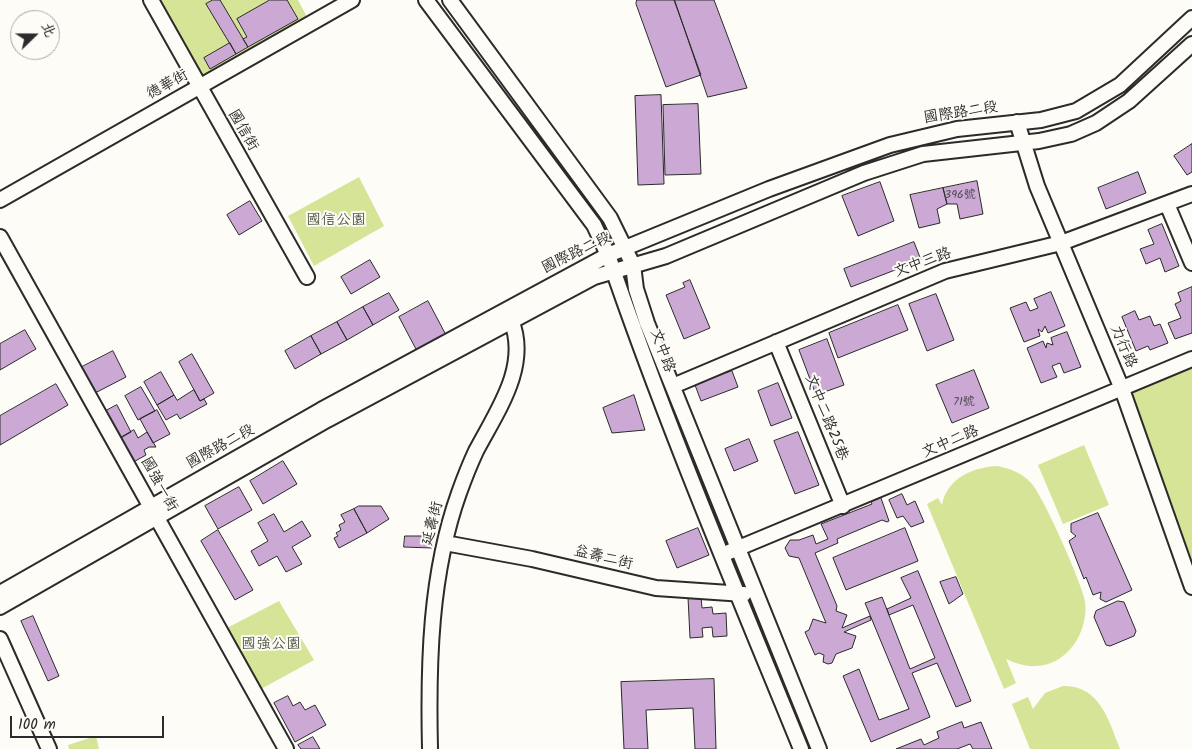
<!DOCTYPE html>
<meta charset="utf-8">
<style>
body{margin:0}
#map{position:relative;width:1192px;height:749px;overflow:hidden;background:#fdfcf7;font-family:Kalam,"LXGW WenKai TC",sans-serif}
canvas{display:block}
.north{position:absolute;left:10px;top:10px;width:50px;height:50px;box-sizing:border-box;background:#fdfcf7;border:1px solid #a9a8a5;border-radius:50%;rotate:68deg;font-size:14px;font-weight:700;line-height:20px;text-align:center;color:#2b2b2b}
.north::after{content:'';display:block;margin:auto;width:18px;height:22px;background:#2b2b2b;clip-path:polygon(50% 0,100% 100%,50% 72%,0 100%)}
.scale{position:absolute;left:10px;top:716px;width:154px;height:22px;box-sizing:border-box;border:2px solid #2b2b2b;border-top:0;padding-left:6px;font-size:15px;line-height:18px;white-space:nowrap;color:#2b2b2b;-webkit-text-stroke:4px #fdfcf7;paint-order:stroke}
</style>
<div id="map">
<canvas width="1192" height="749"></canvas>
<div class="north">北</div>
<div class="scale">100 m</div>
</div>
<script>
const ctx = document.querySelector('canvas').getContext('2d');
ctx.lineJoin = 'round';
function fillPath(path, color) { ctx.fillStyle = color; ctx.fill(path, 'evenodd'); }
function strokePath(path, color, width, dash) { ctx.strokeStyle = color; ctx.lineWidth = width; ctx.lineCap = dash ? 'butt' : 'round'; ctx.setLineDash(dash || []); ctx.stroke(path); }
function write(font, color, halo, rows, align = 'center') {
  ctx.font = font + ' Kalam,"LXGW WenKai TC",sans-serif'; ctx.lineWidth = 4; ctx.setLineDash([]); ctx.textBaseline = 'middle'; ctx.strokeStyle = halo; ctx.fillStyle = color; for (const [text, x, y, turn = 0] of rows) {
    ctx.save(); ctx.translate(x, y); ctx.rotate((+turn || 0) * Math.PI / 180); ctx.textAlign = isNaN(turn) ? turn : align; if (halo) ctx.strokeText(text, 0, 0); ctx.fillText(text, 0, 0); ctx.restore();
  }
}
const green = new Path2D(`
 M 157,0 L 298,0 L 307,17 L 199,78 Z
 M 359,177 L 384,226 L 314,266 L 288,216 Z
 M 1192,367 L 1192,562 L 1131,392 Z
 M 1084,445 L 1109,505 L 1063,524 L 1038,465 Z
 M 998,466 C 1011,469 1022,473 1031,483 C 1043,495 1082,584 1085,601 C 1089,631 1068,665 1036,666 C 1026,667 1015,663 1006,659 L 1016,683 L 1004,689 L 927,504 L 938,498 L 942,505 C 947,478 973,467 998,466 Z
 M 279,601 L 314,660 L 261,689 L 227,628 Z
 M 1063,686 C 1100,685 1109,721 1120,749 L 1030,749 L 1012,704 L 1028,697 L 1033,709 L 1045,693 Z
 M 96,736 L 99,749 L 69,749 L 68,745 Z`);
const building = new Path2D(`
 M 213,0 L 220,0 L 248,47 L 236,54 L 206,4 Z
 M 270,0 L 287,0 L 298,19 L 248,47 L 243,39 L 247,37 L 237,19 Z
 M 637,0 L 674,0 L 701,75 L 666,87 L 636,4 Z
 M 675,0 L 714,0 L 747,88 L 708,97 Z
 M 230,43 L 236,54 L 210,69 L 204,58 Z
 M 661,95 L 664,184 L 638,185 L 635,96 Z
 M 698,104 L 701,174 L 665,175 L 663,105 Z
 M 1192,144 L 1192,172 L 1187,175 L 1174,156 Z
 M 1138,172 L 1146,193 L 1106,209 L 1098,188 Z
 M 977,181 L 983,214 L 960,219 L 957,204 L 947,204 L 943,188 Z
 M 880,182 L 894,221 L 858,236 L 842,196 Z
 M 943,188 L 947,204 L 937,209 L 940,223 L 919,228 L 910,195 Z
 M 250,201 L 262,221 L 239,235 L 227,215 Z
 M 1162,224 L 1179,266 L 1165,272 L 1160,258 L 1146,264 L 1140,249 L 1154,244 L 1148,230 Z
 M 914,242 L 921,260 L 851,287 L 844,269 Z
 M 370,260 L 380,277 L 351,294 L 341,277 Z
 M 690,280 L 710,328 L 684,339 L 666,295 L 685,287 L 683,283 Z
 M 1192,287 L 1192,333 L 1175,339 L 1168,323 L 1181,318 L 1175,304 L 1181,301 L 1178,293 Z
 M 1051,292 L 1065,326 L 1048,333 L 1045,326 L 1042,332 L 1038,329 L 1040,336 L 1024,342 L 1010,308 L 1026,302 L 1030,311 L 1038,308 L 1034,299 Z
 M 389,293 L 399,310 L 373,325 L 363,307 Z
 M 936,294 L 954,340 L 927,351 L 909,304 Z
 M 428,301 L 446,335 L 417,351 L 399,317 Z
 M 898,305 L 908,330 L 838,358 L 829,333 Z
 M 363,307 L 373,325 L 347,340 L 337,322 Z
 M 1135,311 L 1139,320 L 1150,316 L 1154,326 L 1160,324 L 1168,343 L 1150,350 L 1148,346 L 1136,351 L 1122,317 Z
 M 337,322 L 347,340 L 321,354 L 311,336 Z
 M 25,330 L 36,349 L 0,370 L 0,344 Z
 M 1067,332 L 1081,367 L 1064,373 L 1060,363 L 1052,366 L 1057,377 L 1041,383 L 1027,348 L 1043,341 L 1046,348 L 1047,343 L 1053,345 L 1051,338 Z
 M 311,336 L 321,354 L 295,369 L 285,351 Z
 M 827,339 L 844,385 L 816,395 L 799,350 Z
 M 113,351 L 126,377 L 97,392 L 91,389 L 80,368 Z
 M 192,354 L 214,393 L 200,401 L 179,362 Z
 M 974,370 L 989,408 L 952,423 L 936,385 Z
 M 732,371 L 738,387 L 701,401 L 695,385 Z
 M 161,372 L 174,395 L 157,405 L 144,382 Z
 M 778,383 L 792,418 L 771,426 L 758,391 Z
 M 56,384 L 68,405 L 0,445 L 0,416 Z
 M 141,387 L 155,411 L 138,420 L 125,396 Z
 M 194,390 L 200,401 L 204,399 L 207,404 L 180,419 L 177,414 L 166,420 L 157,405 L 174,395 L 177,400 Z
 M 634,395 L 645,430 L 612,433 L 603,408 Z
 M 117,405 L 131,432 L 117,440 L 102,413 Z
 M 157,410 L 170,434 L 153,443 L 140,419 Z
 M 134,430 L 138,438 L 147,432 L 156,447 L 149,447 L 144,450 L 146,455 L 130,464 L 117,440 Z
 M 798,432 L 819,485 L 795,494 L 774,441 Z
 M 749,439 L 758,461 L 734,471 L 725,449 Z
 M 283,461 L 297,484 L 263,504 L 250,481 Z
 M 239,487 L 252,510 L 218,529 L 205,506 Z
 M 902,494 L 907,505 L 915,501 L 924,522 L 911,527 L 903,516 L 897,518 L 889,500 Z
 M 881,498 L 889,521 L 887,522 L 882,520 L 837,539 L 838,543 L 815,553 L 837,606 L 836,611 L 847,615 L 842,628 L 870,616 L 871,620 L 844,632 L 856,636 L 852,648 L 836,654 L 832,663 L 828,664 L 823,662 L 824,655 L 819,653 L 815,655 L 805,632 L 809,630 L 813,619 L 826,623 L 799,558 L 789,556 L 785,548 L 790,540 L 799,540 L 813,535 L 816,544 L 828,539 L 821,524 L 872,504 L 871,502 Z
 M 359,506 L 381,506 L 389,519 L 367,533 L 354,509 Z
 M 354,509 L 367,533 L 339,548 L 334,538 L 338,536 L 336,533 L 341,530 L 339,525 L 345,522 L 341,515 Z
 M 1098,513 L 1132,590 L 1106,602 L 1100,599 L 1101,592 L 1093,595 L 1086,577 L 1084,579 L 1069,541 L 1076,536 L 1071,532 L 1071,524 Z
 M 274,514 L 284,532 L 302,521 L 311,536 L 292,547 L 302,564 L 286,572 L 277,556 L 259,566 L 251,551 L 268,541 L 258,523 Z
 M 698,528 L 709,555 L 677,568 L 666,541 Z
 M 905,528 L 918,561 L 846,590 L 833,558 Z
 M 218,530 L 253,590 L 235,600 L 201,541 Z
 M 405,536 L 432,536 L 432,548 L 404,547 Z
 M 918,571 L 971,701 L 956,707 L 937,663 L 912,673 L 930,717 L 871,742 L 843,676 L 859,669 L 879,720 L 909,709 L 865,603 L 882,597 L 910,669 L 935,658 L 913,605 L 889,615 L 887,609 L 911,598 L 901,578 Z
 M 956,577 L 963,594 L 949,604 L 940,582 Z
 M 701,596 L 702,608 L 712,607 L 713,614 L 726,613 L 727,636 L 713,637 L 712,627 L 702,628 L 703,637 L 690,638 L 688,597 Z
 M 1118,601 L 1124,602 L 1136,631 L 1134,636 L 1110,646 L 1106,645 L 1094,617 L 1096,611 Z
 M 33,616 L 59,676 L 48,681 L 21,621 Z
 M 714,679 L 716,749 L 695,749 L 693,708 L 646,710 L 648,749 L 624,749 L 621,682 Z
 M 288,696 L 293,706 L 300,702 L 305,710 L 315,705 L 326,725 L 295,742 L 274,703 Z
 M 962,722 L 964,728 L 981,722 L 992,749 L 973,749 L 970,744 L 957,749 L 896,749 L 921,739 L 924,745 L 939,738 L 937,732 Z
 M 313,737 L 320,749 L 301,749 L 298,745 Z`);
const minor = new Path2D(`
 M 151,0 L 307,277
 M 426,0 L 594,225 L 608,255 C 665,422 734,585 801,749
 M 450,0 L 610,218 L 633,265 L 636,289 L 647,323 L 819,749
 M 1017,122 L 1037,186 L 1122,389 L 1192,587
 M 0,200 L 352,0
 M 1167,204 L 1192,263
 M 0,237 L 286,749
 M 776,342 L 843,506
 M 673,386 L 945,271 L 1061,243 L 1192,194
 M 445,543 L 532,559 L 656,588 L 744,594
 M 729,552 L 1192,359
 M 0,593 L 321,410 L 608,255 L 769,189 L 890,145 L 957,129 L 1041,120 L 1076,111 L 1120,85 L 1192,18
 M 0,607 L 327,420 L 594,277 L 666,256 L 864,173 L 923,154 L 1039,141 L 1071,134 L 1096,123 L 1129,101 L 1192,44
 M 0,639 L 49,749
 M 430,749 C 428,664 430,574 459,493 C 464,479 470,464 476,451 C 497,411 530,366 511,320`);
const numberNames = [
 ["396號",960,196],
 ["71號",964,403]
];
const streetNames = [
 ["德華街",168,86,-29],
 ["國際路二段",961,114,-9],
 ["國信街",242,131,60],
 ["國際路二段",577,254,-26],
 ["文中三路",923,264,-20],
 ["力行路",1122,347,67],
 ["文中路",661,351,70],
 ["文中二路25巷",825,418,68],
 ["文中二路",951,443,-23],
 ["國際路二段",221,448,-29],
 ["國強一街",158,485,61],
 ["延壽街",434,524,-76],
 ["益壽二街",603,559,14]
];
const parkNames = [
 ["國信公園",336,221],
 ["國強公園",271,645]
];
fillPath(green, '#d6e497');
fillPath(building, '#cba9d4');
strokePath(building, '#2b2b2b', 1);
strokePath(minor, '#2b2b2b', 18);
strokePath(minor, '#fdfcf7', 14);
write('12px', '#534a55', null, numberNames);
write('15px', '#2b2b2b', '#fdfcf7', streetNames);
write('15px', '#565946', '#fdfcf7', parkNames);
</script>
